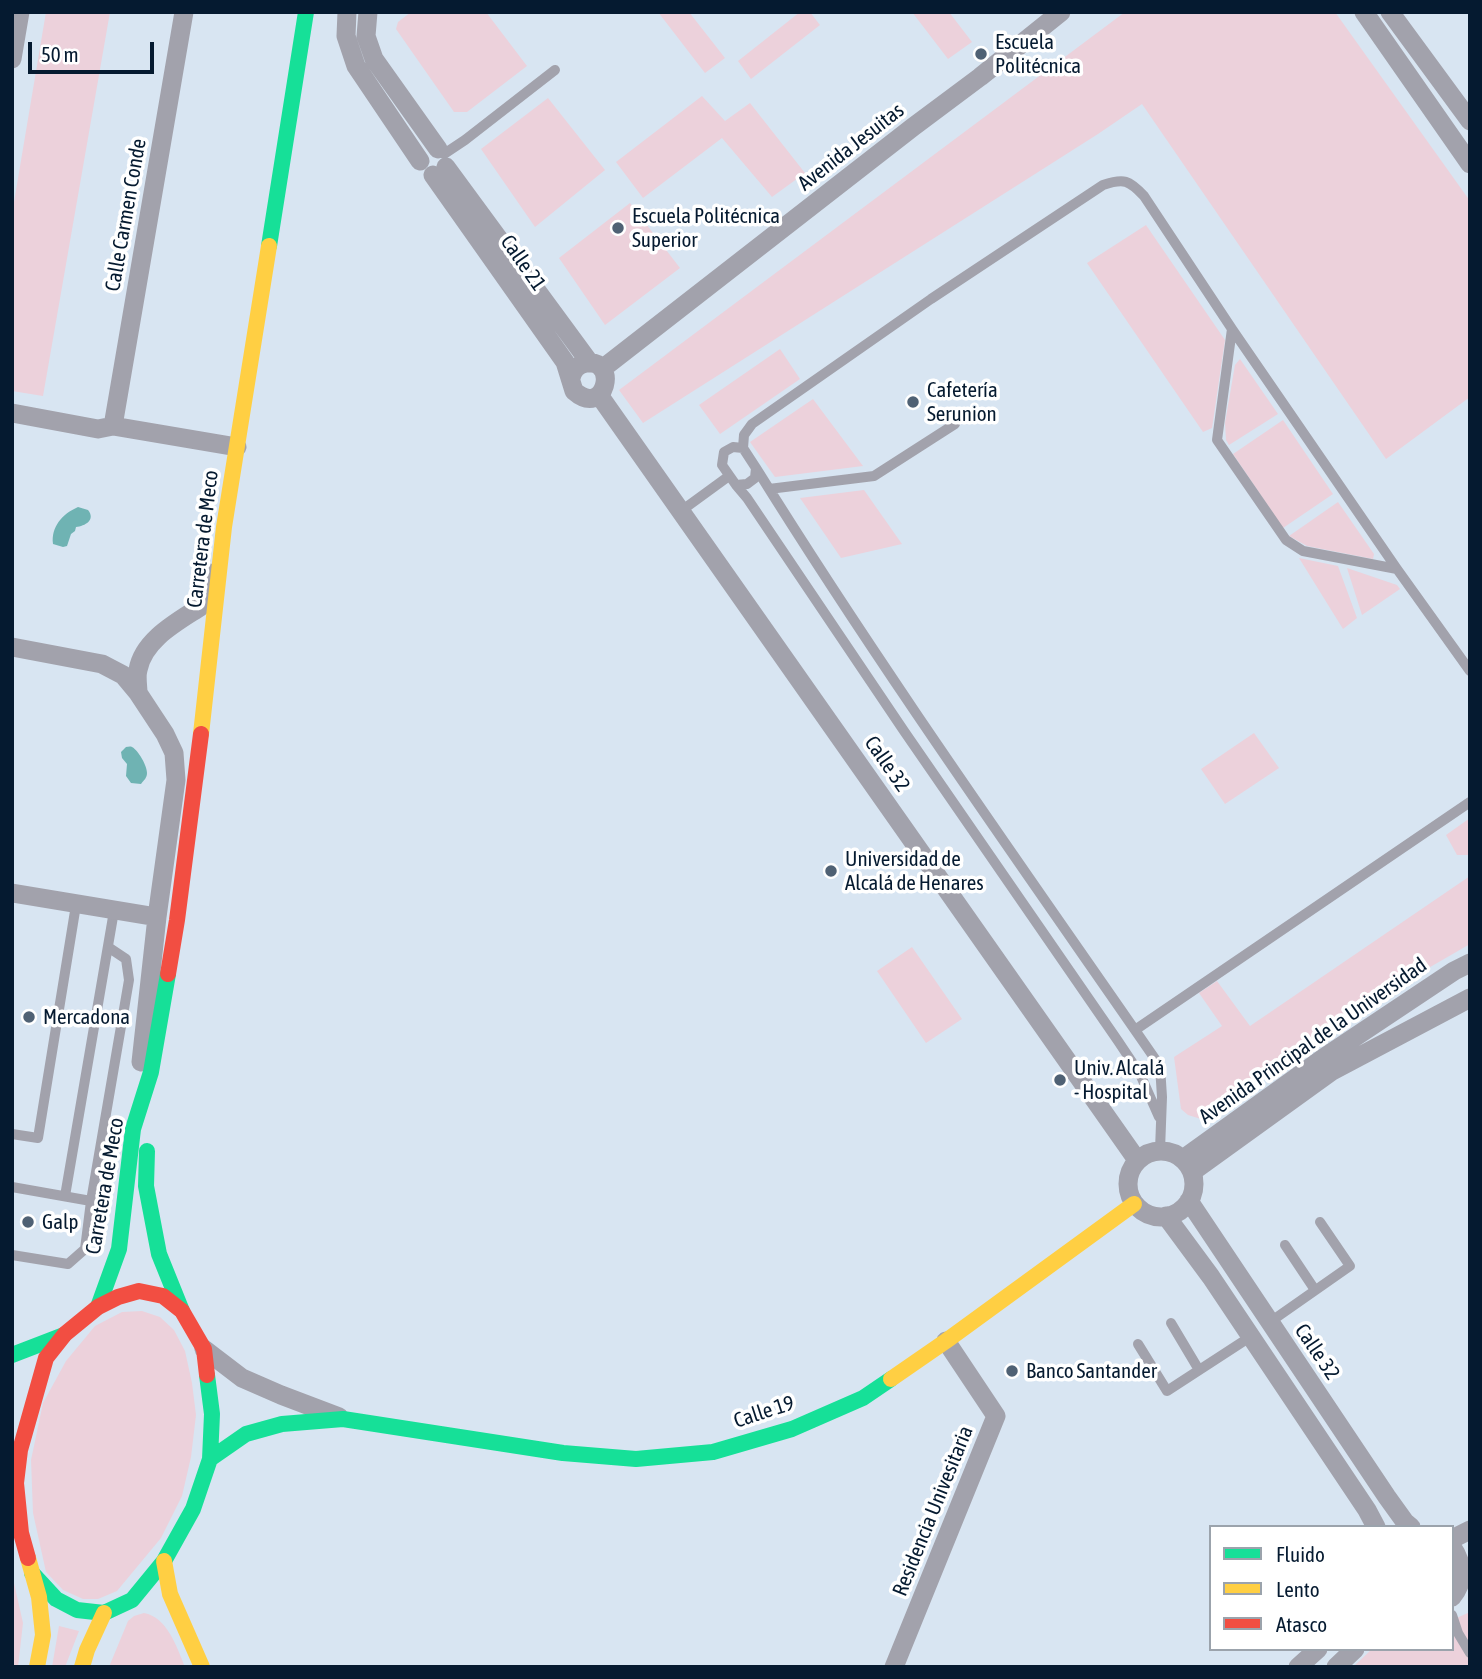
<!DOCTYPE html>
<meta charset="utf-8">
<style>
body{margin:0}
#map{position:relative;width:1482px;height:1679px;overflow:hidden;background:#d8e5f2;font-family:"Asap Condensed",sans-serif}
canvas{display:block}
.frame{position:absolute;inset:0;border:14px solid #051a30;pointer-events:none}
.legend{position:absolute;left:1209px;top:1525px;width:245px;height:126px;box-sizing:border-box;background:#fff;border:2px solid #9ba3ac;margin:0;padding:9px 12px;list-style:none;font-size:21px;color:#051a30}
.legend li{display:flex;align-items:center;gap:14px;height:35px}
.legend b{width:35px;border:2px solid #9ba3ac}
.scale{position:absolute;left:28px;top:42px;width:126px;height:32px;box-sizing:border-box;border:4px solid #051a30;border-top:0;padding-left:9px;font-size:21px;line-height:24px;white-space:nowrap;color:#051a30;-webkit-text-stroke:5px #fff;paint-order:stroke}
</style>
<div id="map">
<canvas width="1482" height="1679"></canvas>
<div class="frame"></div>
<ul class="legend">
<li><b style="height:9px;background:#16e098"></b>Fluido</li>
<li><b style="height:9px;background:#ffcf43"></b>Lento</li>
<li><b style="height:9px;background:#f24e42"></b>Atasco</li>
</ul>
<div class="scale">50 m</div>
</div>
<script>
const ctx = document.querySelector('canvas').getContext('2d');
ctx.lineJoin = 'round';
function fillPath(path, color) { ctx.fillStyle = color; ctx.fill(path, 'evenodd'); }
function strokePath(path, color, width, dash) { ctx.strokeStyle = color; ctx.lineWidth = width; ctx.lineCap = dash ? 'butt' : 'round'; ctx.setLineDash(dash || []); ctx.stroke(path); }
function write(font, color, halo, rows, align = 'center') {
  ctx.font = font + ' "Asap Condensed",sans-serif'; ctx.lineWidth = 7; ctx.setLineDash([]); ctx.textBaseline = 'middle'; ctx.strokeStyle = halo; ctx.fillStyle = color; for (const [text, x, y, turn = 0] of rows) {
    ctx.save(); ctx.translate(x, y); ctx.rotate((+turn || 0) * Math.PI / 180); ctx.textAlign = isNaN(turn) ? turn : align; if (halo) ctx.strokeText(text, 0, 0); ctx.fillText(text, 0, 0); ctx.restore();
  }
}
const green = new Path2D(`
 M 46,12 L 110,12 L 43,396 L 12,391 L 12,214 Z
 M 411,12 L 486,12 L 527,66 L 467,112 L 454,112 L 396,29 L 398,22 Z
 M 658,12 L 689,12 L 725,58 L 705,73 Z
 M 800,12 L 810,12 L 820,25 L 751,79 L 738,61 Z
 M 912,12 L 949,12 L 972,42 L 948,59 Z
 M 1125,12 L 1335,12 L 1470,201 L 1470,397 L 1386,459 L 1142,104 L 1098,134 L 643,423 L 619,390 Z
 M 702,96 L 725,121 L 750,103 L 805,173 L 772,197 L 722,138 L 643,198 L 616,162 Z
 M 548,98 L 605,170 L 535,227 L 481,149 Z
 M 630,203 L 680,268 L 605,325 L 559,258 Z
 M 1146,225 L 1225,340 L 1212,428 L 1203,432 L 1087,263 Z
 M 780,349 L 800,379 L 720,434 L 699,405 Z
 M 1240,359 L 1278,414 L 1229,445 L 1226,440 L 1225,423 L 1235,365 Z
 M 813,399 L 863,466 L 775,477 L 750,442 Z
 M 1283,420 L 1333,494 L 1283,528 L 1233,454 Z
 M 864,490 L 902,544 L 841,558 L 800,498 Z
 M 1338,502 L 1374,554 L 1373,559 L 1307,546 L 1289,536 Z
 M 1299,558 L 1338,566 L 1357,618 L 1343,629 Z
 M 1347,568 L 1397,585 L 1400,589 L 1362,615 Z
 M 1254,733 L 1279,768 L 1225,804 L 1201,769 Z
 M 1470,818 L 1470,858 L 1468,855 L 1457,855 L 1446,835 Z
 M 1470,876 L 1470,944 L 1406,981 L 1201,1119 L 1188,1115 L 1181,1109 L 1174,1057 L 1222,1026 L 1199,993 L 1217,981 L 1250,1026 Z
 M 912,947 L 962,1019 L 926,1043 L 877,971 Z
 M 142,1311 L 160,1317 L 174,1330 L 185,1351 L 192,1383 L 196,1415 L 191,1457 L 182,1496 L 161,1538 L 117,1591 L 98,1599 L 83,1599 L 63,1590 L 46,1572 L 33,1513 L 31,1460 L 43,1403 L 66,1361 L 95,1326 L 122,1312 Z
 M 12,1574 L 23,1623 L 18,1667 L 12,1667 Z
 M 1470,1612 L 1470,1667 L 1353,1667 L 1372,1649 L 1452,1649 L 1452,1620 Z
 M 144,1613 C 167,1617 177,1647 185,1667 L 109,1667 L 128,1621 L 134,1616 Z
 M 59,1626 L 79,1631 L 65,1667 L 52,1667 Z`);
const water = new Path2D(`
 M 78,507 L 88,510 C 96,520 85,526 76,527 L 75,531 L 71,534 L 67,546 L 63,547 L 53,544 C 51,527 62,514 78,507 Z
 M 126,747 C 128,747 130,746 132,747 C 139,751 147,766 147,773 C 147,778 144,780 141,784 L 131,783 L 126,776 L 127,764 L 122,758 L 121,752 Z`);
const lane = new Path2D(`
 M 444,154 L 465,140 L 555,70
 M 1232,329 L 1217,440 L 1286,540 L 1303,551 L 1397,569
 M 733,447 L 743,448 L 756,468 L 755,478 L 747,484 L 736,485 L 722,465 L 724,452 Z
 M 743,448 L 744,435 L 752,424 L 931,299 L 1103,185 C 1124,178 1129,180 1144,196 L 1232,329 L 1397,569 L 1470,671
 M 756,468 C 883,672 1023,868 1160,1066 L 1162,1097 L 1160,1150
 M 736,485 L 747,498 L 904,731 L 1118,1041 L 1140,1074 L 1159,1117
 M 769,489 L 874,476 L 955,424
 M 681,511 L 729,476
 M 1135,1030 L 1470,802
 M 12,1134 L 38,1138 L 76,905
 M 12,1187 L 91,1201
 M 65,1196 L 114,911
 M 1285,1245 L 1315,1290
 M 12,1255 L 68,1264 L 85,1249 L 91,1201 L 129,980 L 126,959 L 108,947
 M 1270,1322 L 1350,1266 L 1320,1222
 M 1171,1323 L 1199,1370
 M 1138,1344 L 1167,1391 L 1250,1337
 M 1452,1615 L 1458,1633 L 1470,1653`);
const street = new Path2D(`
 M 347,12 L 346,36 L 356,66 L 420,161
 M 368,12 L 366,36 L 374,59 L 438,149
 M 1364,12 L 1470,164
 M 1390,12 L 1470,121
 M 12,59 L 20,12
 M 446,167 L 590,363
 M 433,175 L 565,362 L 574,391 C 606,419 619,358 586,363 C 577,365 573,370 571,378
 M 602,369 L 913,127 L 980,77 L 1061,12
 M 599,395 L 1137,1160
 M 12,413 L 98,429 L 113,426 L 184,12
 M 113,426 L 237,447
 M 12,647 L 102,664 L 123,675 L 138,693 L 165,734 L 174,753 L 176,780 L 157,917 L 141,1062
 M 138,693 C 138,686 136,677 138,670 C 143,640 177,622 200,607 L 210,573
 M 12,893 L 157,917
 M1128 1184a33 33 0 1 1 66 0a33 33 0 1 1-66 0Z
 M 1183,1159 L 1322,1059 L 1454,971 L 1470,963
 M 1192,1172 L 1332,1071 L 1470,998
 M 1189,1201 L 1387,1497 L 1405,1522 L 1411,1527
 M 1166,1216 L 1211,1277 L 1367,1510 L 1376,1527
 M 204,1349 L 242,1378 L 281,1395 L 339,1417
 M 1452,1539 L 1470,1530
 M 1452,1547 C 1463,1563 1465,1582 1452,1597
 M 894,1667 L 996,1416 L 946,1341
 M 1298,1667 L 1318,1649
 M 1336,1667 L 1355,1649`);
const fast = new Path2D(`
 M 269,246 L 306,12
 M 147,1151 L 146,1186 L 159,1254 L 182,1311
 M 98,1307 L 119,1249 L 133,1129 L 151,1072 L 168,974
 M 12,1355 L 64,1335
 M 210,1459 L 246,1434 L 282,1424 L 343,1419 L 563,1453 L 636,1459 L 713,1452 L 792,1429 L 863,1398 L 891,1379
 M 12,1492 L 16,1483
 M 32,1573 L 56,1599 L 77,1610 L 104,1613 L 132,1600 L 164,1561 L 193,1509 L 210,1459 L 212,1414 L 207,1375`);
const slow = new Path2D(`
 M 201,734 L 224,527 L 269,246
 M 891,1379 L 946,1341 L 1134,1204
 M 28,1558 L 39,1597 L 43,1635 L 37,1667
 M 164,1561 L 170,1594 L 202,1667
 M 82,1667 L 87,1650 L 104,1613`);
const jam = new Path2D(`
 M 168,974 L 177,920 L 201,734
 M 28,1558 L 21,1533 L 16,1483 L 20,1450 L 46,1358 L 65,1334 L 98,1307 L 118,1297 L 139,1291 L 163,1296 L 182,1311 L 204,1349 L 207,1375`);
const markers = [
 [981,54,7,"#4f6174"],
 [618,228,7,"#4f6174"],
 [913,402,7,"#4f6174"],
 [831,871,7,"#4f6174"],
 [29,1017,7,"#4f6174"],
 [1060,1080,7,"#4f6174"],
 [28,1222,7,"#4f6174"],
 [1012,1371,7,"#4f6174"]
];
const poiNames = [
 ["Escuela",995,42],
 ["Politécnica",995,66],
 ["Escuela Politécnica",632,216],
 ["Superior",632,240],
 ["Cafetería",927,390],
 ["Serunion",927,414],
 ["Universidad de",845,859],
 ["Alcalá de Henares",845,883],
 ["Mercadona",43,1017],
 ["Univ. Alcalá",1074,1068],
 ["- Hospital",1074,1092],
 ["Galp",42,1222],
 ["Banco Santander",1026,1371]
];
const streetNames = [
 ["Avenida Jesuitas",851,147,-38],
 ["Calle Carmen Conde",126,215,-80],
 ["Calle 21",523,263,55],
 ["Carretera de Meco",203,539,-83],
 ["Calle 32",887,764,55],
 ["Avenida Principal de la Universidad",1313,1041,-35],
 ["Carretera de Meco",105,1186,-80],
 ["Calle 32",1317,1352,56],
 ["Calle 19",764,1412,-18],
 ["Residencia Univesitaria",933,1511,-68]
];
fillPath(green, '#ecd1db');
fillPath(water, '#6fb3b3');
strokePath(lane, '#a2a2ac', 10);
strokePath(street, '#a2a2ac', 19);
strokePath(fast, '#16e098', 16);
strokePath(slow, '#ffcf43', 16);
strokePath(jam, '#f24e42', 16);
for (const [x, y, r, color] of markers) { const dot = new Path2D(); dot.arc(x, y, r, 0, 2 * Math.PI); ctx.fillStyle = color; ctx.fill(dot); strokePath(dot, '#fff', 2.5); }
write('21px', '#051a30', '#fff', poiNames, 'left');
write('21px', '#051a30', '#fff', streetNames);
</script>
